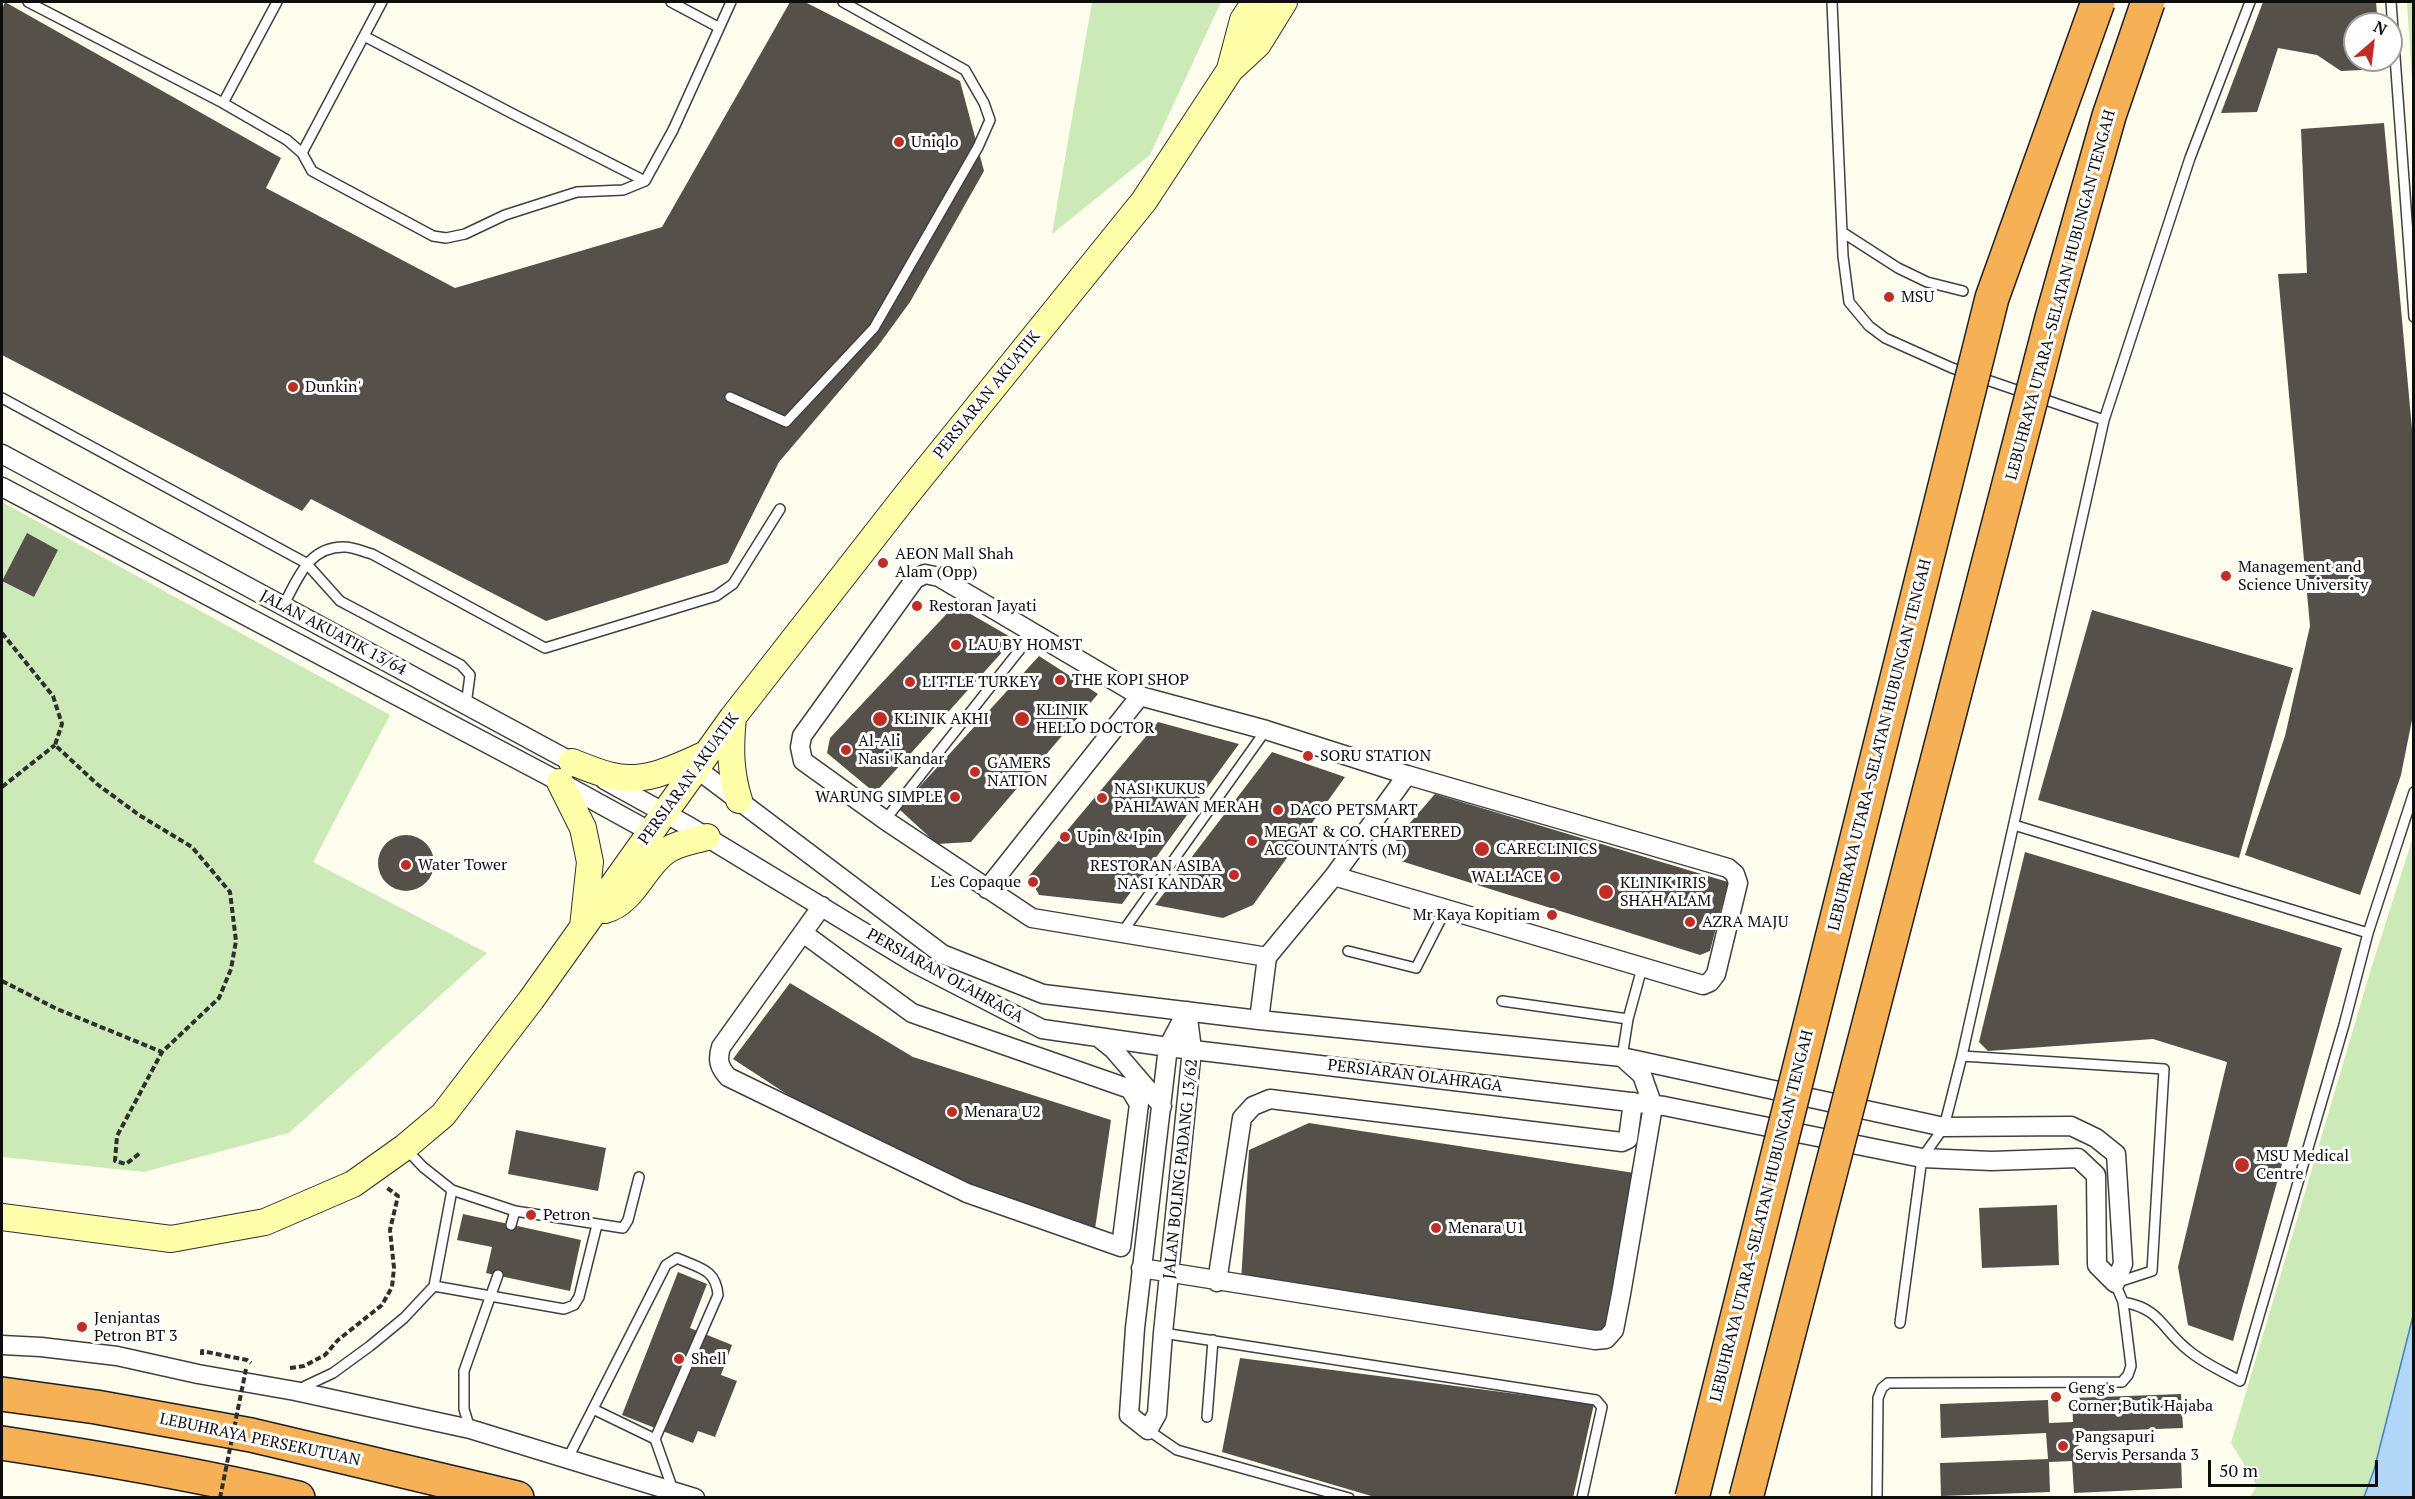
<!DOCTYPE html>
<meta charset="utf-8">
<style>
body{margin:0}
#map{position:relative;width:2415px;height:1499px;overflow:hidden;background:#fffdee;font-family:"PT Serif",serif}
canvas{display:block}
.frame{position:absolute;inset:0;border:3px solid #0d0d0d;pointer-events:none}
.north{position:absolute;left:2343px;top:12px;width:60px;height:60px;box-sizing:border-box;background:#fff;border:2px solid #9e9e9e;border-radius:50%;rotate:28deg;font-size:16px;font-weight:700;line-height:24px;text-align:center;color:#0d0d0d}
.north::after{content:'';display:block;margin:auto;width:21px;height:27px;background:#bf2d24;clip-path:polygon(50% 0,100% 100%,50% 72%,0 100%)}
.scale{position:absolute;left:2208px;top:1460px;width:170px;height:27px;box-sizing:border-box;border:3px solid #0d0d0d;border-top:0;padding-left:8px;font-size:18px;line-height:21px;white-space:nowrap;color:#0d0d0d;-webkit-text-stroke:4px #fff;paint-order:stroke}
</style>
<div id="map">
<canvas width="2415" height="1499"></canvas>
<div class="frame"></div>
<div class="north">N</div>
<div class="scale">50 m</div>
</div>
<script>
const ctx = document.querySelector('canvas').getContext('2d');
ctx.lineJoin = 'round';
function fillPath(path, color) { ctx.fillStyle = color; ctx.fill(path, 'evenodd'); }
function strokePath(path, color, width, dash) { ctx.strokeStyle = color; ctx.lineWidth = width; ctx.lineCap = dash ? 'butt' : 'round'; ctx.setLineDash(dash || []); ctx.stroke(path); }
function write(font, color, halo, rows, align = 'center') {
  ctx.font = font + ' "PT Serif",serif'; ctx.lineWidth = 6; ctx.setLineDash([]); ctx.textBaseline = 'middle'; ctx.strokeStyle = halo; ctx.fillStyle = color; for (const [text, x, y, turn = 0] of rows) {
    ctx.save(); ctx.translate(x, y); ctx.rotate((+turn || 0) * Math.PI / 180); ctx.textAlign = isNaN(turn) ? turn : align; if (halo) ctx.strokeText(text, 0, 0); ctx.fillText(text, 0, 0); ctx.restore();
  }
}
const green = new Path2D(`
 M 1092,2 L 1221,2 L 1150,155 L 1052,234 Z
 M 2407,2 L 2413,2 L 2413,97 Z
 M 2,502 L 390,715 L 313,862 L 487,953 L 289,1133 L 144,1172 L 2,1157 Z
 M 2413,837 L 2413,1316 L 2374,1470 L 2364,1497 L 2250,1497 L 2257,1486 L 2231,1443 L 2371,969 Z`);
const water = new Path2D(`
 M 2413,1316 L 2413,1497 L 2364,1497 L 2374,1470 Z`);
const building = new Path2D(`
 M 5,2 L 281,158 L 266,188 L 455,288 L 662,227 L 790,2 L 805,2 L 960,81 L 984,171 L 910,302 L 878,346 L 779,462 L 728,563 L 546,621 L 311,499 L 302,511 L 2,355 L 2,9 Z
 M 2263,2 L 2376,2 L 2378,24 L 2355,24 L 2355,60 L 2382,60 L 2383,69 L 2341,71 L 2317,55 L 2278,48 L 2257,112 L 2221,113 Z
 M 2384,123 L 2414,451 L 2414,710 L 2401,775 L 2360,895 L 2245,855 L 2285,736 L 2310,626 L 2278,274 L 2307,273 L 2301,129 Z
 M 27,533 L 58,550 L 34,597 L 2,581 Z
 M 955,605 L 1014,639 L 875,793 L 827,753 L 830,738 Z
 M 2092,610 L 2293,668 L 2239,858 L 2038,800 Z
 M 1039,656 L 1098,694 L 971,842 L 937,844 L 899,809 Z
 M 1158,722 L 1239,744 L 1122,904 L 1039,895 L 1029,876 Z
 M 1272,752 L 1345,777 L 1253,905 L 1223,918 L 1155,905 Z
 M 1435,794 L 1728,882 L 1710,951 L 1700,955 L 1401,861 L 1396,839 Z
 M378 863a28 28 0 1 1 56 0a28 28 0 1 1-56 0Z
 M 2025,852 L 2342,948 L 2233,1341 L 2188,1325 L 2178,1267 L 2227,1062 L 2153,1039 L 1988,1051 L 1979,1042 Z
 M 790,983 L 913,1057 L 1111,1120 L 1095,1229 L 967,1184 L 802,1104 L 733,1059 Z
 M 1309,1123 L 1641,1174 L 1606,1334 L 1241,1282 L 1249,1150 Z
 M 516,1130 L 606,1148 L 598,1191 L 508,1174 Z
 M 2057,1205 L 2059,1265 L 1982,1268 L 1979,1208 Z
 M 463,1214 L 581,1240 L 570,1291 L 486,1273 L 492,1247 L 457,1240 Z
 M 678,1272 L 707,1284 L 690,1328 L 732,1345 L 721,1375 L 737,1381 L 715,1437 L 698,1431 L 693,1443 L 622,1415 Z
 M 1240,1358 L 1594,1404 L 1573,1498 L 1378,1498 L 1222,1452 Z
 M 2181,1394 L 2183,1428 L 2078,1432 L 2079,1459 L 2181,1455 L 2182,1488 L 2074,1493 L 2072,1461 L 2049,1462 L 2050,1492 L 1941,1496 L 1940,1463 L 2048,1459 L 2046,1433 L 1941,1438 L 1940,1404 L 2048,1400 L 2049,1423 L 2073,1422 L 2072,1398 Z`);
const path = new Path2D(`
 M 2,633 L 53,696 L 62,724 L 55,745 L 97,784 L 139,815 L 192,847 L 230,892 L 236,941 L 231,969 L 219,998 L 162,1052 L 117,1136 L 115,1161 L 126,1164 L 140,1153
 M 2,787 L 55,745
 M 2,981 L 57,1009 L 162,1052
 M 202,1355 L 202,1351 L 247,1360 L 251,1363
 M 290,1368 L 304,1366 L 325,1355 L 338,1340 L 382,1305 L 392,1287 L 394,1268 L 390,1230 L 398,1196 L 386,1187`);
const lane = new Path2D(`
 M 28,2 L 223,103 L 287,140 L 302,153 L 312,171 L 433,236 L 446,238 L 465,234 L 505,215 L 577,192 L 623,190 L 645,181 L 673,130 L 731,2
 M 671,2 L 718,27
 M 1832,2 L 1843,256 L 1849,302 L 1869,326 L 1885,338 L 1952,368 L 2104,420
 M 2391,2 L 2414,317
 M 364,36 L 515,115 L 645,181
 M 223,103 L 277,2
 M 302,153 L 382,2
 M 1842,232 L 1898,268 L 1927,282 L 1963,291
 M 730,397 L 786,422 L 874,328 L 978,147 L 990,120 L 984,103 L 965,70 L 843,2
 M 2,398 L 306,563 L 340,601 L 461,665 L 470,675 L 466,705
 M 283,606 C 298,579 308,546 345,547 C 353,547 364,552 372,554 L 545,648 L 716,596 L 733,584 L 780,509
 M 885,820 L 1033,633
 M 2014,825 L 2368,933
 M 1121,934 L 1266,730
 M 1348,951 L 1416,968 L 1446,909
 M 1502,1001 L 1628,1019
 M 1622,1057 L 1628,1019 L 1642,968
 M 406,1149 L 423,1167 L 452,1190 L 515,1211 L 623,1228 L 628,1220 L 639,1177
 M 511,1225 L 515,1211
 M 434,1286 L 564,1309 L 574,1305 L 579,1297 L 597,1225
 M 2123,1302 C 2162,1309 2161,1329 2188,1350 C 2203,1363 2222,1371 2240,1381 L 2344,1025 L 2368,933 L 2414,792
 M 1900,1323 L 1922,1158 L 1944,1127 L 1962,1056 L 2104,420 L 2190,158 L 2250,2
 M 1163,1333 L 1596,1400 L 1602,1407 L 1582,1498
 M 297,1390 L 333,1373 L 370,1346 L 404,1318 L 434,1286 L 452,1190
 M 593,1409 L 655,1439
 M 1207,1417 L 1213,1340
 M 470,1429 L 464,1409 L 464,1371 L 498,1275
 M 1148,1430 L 1177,1450 L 1349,1498
 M 568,1458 L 666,1265 L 677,1258 C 699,1268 716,1269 718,1295 L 655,1439 L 673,1490
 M 1877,1498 L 1878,1398 L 1882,1388 L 1888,1383 L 2122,1382 L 2128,1375 L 2131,1366 L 2123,1302 L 2115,1283 L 2152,1271 L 2164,1069 L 1962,1056`);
const street = new Path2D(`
 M 2,454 L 581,767
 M 2,487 L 560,782 L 651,832
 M 605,780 L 690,827 L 916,964 L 1042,1029 L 1168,1047 L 1664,1106 L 1922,1158 L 1992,1161 L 2078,1158 L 2096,1175 L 2097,1265 L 2115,1283 L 2123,1264 L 2116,1154 L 2096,1138 L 2071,1126 L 1944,1127 L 1622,1057 L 1259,1020 L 1043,994 L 942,954 L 697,769
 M 987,889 L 1140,696
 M 803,933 L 912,1013 L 1130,1089 L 1139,1104 L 1121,1247 L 967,1193 L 728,1077 C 719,1067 717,1060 721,1047 L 822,906
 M 1267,957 L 1032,918 L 885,820 L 803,761 L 800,747 L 802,736 L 915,579 L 925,574 L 939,577 L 1140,696 L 1266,730 L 1407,775 L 1728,868 L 1735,874 L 1738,883 L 1716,974 L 1710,982 L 1703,985 L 1334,876
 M 1267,957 L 1334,876 L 1407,775
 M 1187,1011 L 1192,1049 L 1163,1333 L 1157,1414 L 1148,1430 L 1129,1415 L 1135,1328 L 1168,1047 Z
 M 1259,1020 L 1267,957
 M 1098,1037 L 1113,1049 L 1162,1106
 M 1141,1268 L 1595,1340 L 1606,1339 L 1614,1330 L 1621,1294 L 1653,1106 L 1642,1075 L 1623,1058
 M 1217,1282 L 1242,1118 L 1253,1106 L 1270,1099 L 1622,1142 L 1628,1139 L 1633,1102
 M 2,1345 L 41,1347 L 117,1356 L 198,1374 L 295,1391 L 470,1429 L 695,1498`);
const secondary = new Path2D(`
 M 1230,69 L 1243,20 L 1255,2
 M 733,718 C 730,747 730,772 739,800
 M 572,762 C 585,767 599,773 612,776 C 645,784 677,767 706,754
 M 560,782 L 583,828 L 590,862 L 583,927
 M 605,910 C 634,902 643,867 666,851 C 678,843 693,841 707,837
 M 2,1217 L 171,1239 L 265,1222 L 353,1184 L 405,1147 L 443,1115 L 531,1000 L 733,717 L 908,493 L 1144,201 L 1230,70 L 1258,44 L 1284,2`);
const highway = new Path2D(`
 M 2,1394 L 96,1407 L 251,1435 L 517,1498
 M 2,1443 C 101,1458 200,1475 298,1498`);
const pathBridge = new Path2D(`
 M 220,1498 L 246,1369`);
const highwayBridge = new Path2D(`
 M 1692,1498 L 1992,298 L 2098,2
 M 1746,1498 L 2052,318 L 2109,116 L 2148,2`);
const markers = [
 [899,142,6,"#bf2d24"],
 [1889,297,6,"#bf2d24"],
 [293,387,6,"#bf2d24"],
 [883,563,6,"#bf2d24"],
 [2226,576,6,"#bf2d24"],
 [917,606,6,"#bf2d24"],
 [956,645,6,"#bf2d24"],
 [1060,680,6,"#bf2d24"],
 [910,682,6,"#bf2d24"],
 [880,719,8,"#bf2d24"],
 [1022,719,8,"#bf2d24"],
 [846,750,6,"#bf2d24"],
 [1308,756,6,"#bf2d24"],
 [975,772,6,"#bf2d24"],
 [955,797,6,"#bf2d24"],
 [1102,798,6,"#bf2d24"],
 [1278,810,6,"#bf2d24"],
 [1065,837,6,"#bf2d24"],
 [1252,841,6,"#bf2d24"],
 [1482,849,8,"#bf2d24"],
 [406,865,6,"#bf2d24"],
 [1234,875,6,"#bf2d24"],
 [1555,877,6,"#bf2d24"],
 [1033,882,6,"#bf2d24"],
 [1606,892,8,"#bf2d24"],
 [1552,915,6,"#bf2d24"],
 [1690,922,6,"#bf2d24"],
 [952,1112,6,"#bf2d24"],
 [2242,1165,8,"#bf2d24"],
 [531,1215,6,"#bf2d24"],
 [1436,1228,6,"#bf2d24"],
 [82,1327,6,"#bf2d24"],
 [679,1359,6,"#bf2d24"],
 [2056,1397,6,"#bf2d24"],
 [2063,1446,6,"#bf2d24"]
];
const poiNames = [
 ["Uniqlo",911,142],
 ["MSU",1901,297],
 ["Dunkin'",305,387],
 ["AEON Mall Shah",895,554],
 ["Alam (Opp)",895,572],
 ["Management and",2238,567],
 ["Science University",2238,585],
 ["Restoran Jayati",929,606],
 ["LAU BY HOMST",968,645],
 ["THE KOPI SHOP",1072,680],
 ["LITTLE TURKEY",922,682],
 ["KLINIK",1036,710],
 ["HELLO DOCTOR",1036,728],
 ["KLINIK AKHI",894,719],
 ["Al-Ali",858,741],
 ["Nasi Kandar",858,759],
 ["SORU STATION",1320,756],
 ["GAMERS",987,763],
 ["NATION",987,781],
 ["NASI KUKUS",1114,789],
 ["PAHLAWAN MERAH",1114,807],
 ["WARUNG SIMPLE",943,797,"right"],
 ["DACO PETSMART",1290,810],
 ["MEGAT & CO. CHARTERED",1264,832],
 ["ACCOUNTANTS (M)",1264,850],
 ["Upin & Ipin",1077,837],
 ["CARECLINICS",1496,849],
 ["Water Tower",418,865],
 ["RESTORAN ASIBA",1222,866,"right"],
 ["NASI KANDAR",1222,884,"right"],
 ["WALLACE",1543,877,"right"],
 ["L'es Copaque",1021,882,"right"],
 ["KLINIK IRIS",1620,883],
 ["SHAH ALAM",1620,901],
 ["Mr Kaya Kopitiam",1540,915,"right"],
 ["AZRA MAJU",1702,922],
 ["Menara U2",964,1112],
 ["MSU Medical",2256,1156],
 ["Centre",2256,1174],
 ["Petron",543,1215],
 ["Menara U1",1448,1228],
 ["Jenjantas",94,1318],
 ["Petron BT 3",94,1336],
 ["Shell",691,1359],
 ["Geng's",2068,1388],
 ["Corner;Butik Hajaba",2068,1406],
 ["Pangsapuri",2075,1437],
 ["Servis Persanda 3",2075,1455]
];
const streetNames = [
 ["LEBUHRAYA UTARA–SELATAN HUBUNGAN TENGAH",2061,295,-75],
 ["PERSIARAN AKUATIK",987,395,-51],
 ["JALAN AKUATIK 13/64",333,633,28],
 ["LEBUHRAYA UTARA–SELATAN HUBUNGAN TENGAH",1880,745,-76],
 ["PERSIARAN AKUATIK",689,779,-54],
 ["PERSIARAN OLAHRAGA",945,976,29],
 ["PERSIARAN OLAHRAGA",1415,1076,7],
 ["JALAN BOLING PADANG 13/62",1181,1169,-84],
 ["LEBUHRAYA UTARA–SELATAN HUBUNGAN TENGAH",1762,1216,-76],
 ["LEBUHRAYA PERSEKUTUAN",260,1440,12]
];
fillPath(green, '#cceab7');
fillPath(water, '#b2d6f7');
strokePath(water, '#3883cf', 1.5);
fillPath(building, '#56504a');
strokePath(lane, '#404040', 12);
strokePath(street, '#404040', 21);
strokePath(secondary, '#2f2f2f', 28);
strokePath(highway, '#1e1e1e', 36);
strokePath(path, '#2f2f2f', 4, [6, 3]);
strokePath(lane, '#fff', 9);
strokePath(street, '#fff', 18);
strokePath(secondary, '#ffffa9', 26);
strokePath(highway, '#f6b055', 33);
strokePath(highwayBridge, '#1e1e1e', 36, []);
strokePath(pathBridge, '#2f2f2f', 4, [6, 3]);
strokePath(highwayBridge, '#f6b055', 33);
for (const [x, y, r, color] of markers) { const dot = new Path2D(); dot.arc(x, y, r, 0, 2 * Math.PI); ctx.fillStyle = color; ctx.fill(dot); strokePath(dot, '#fff', 2); }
write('16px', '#0d0d0d', '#fff', poiNames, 'left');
write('16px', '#0d0d0d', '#fff', streetNames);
</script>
